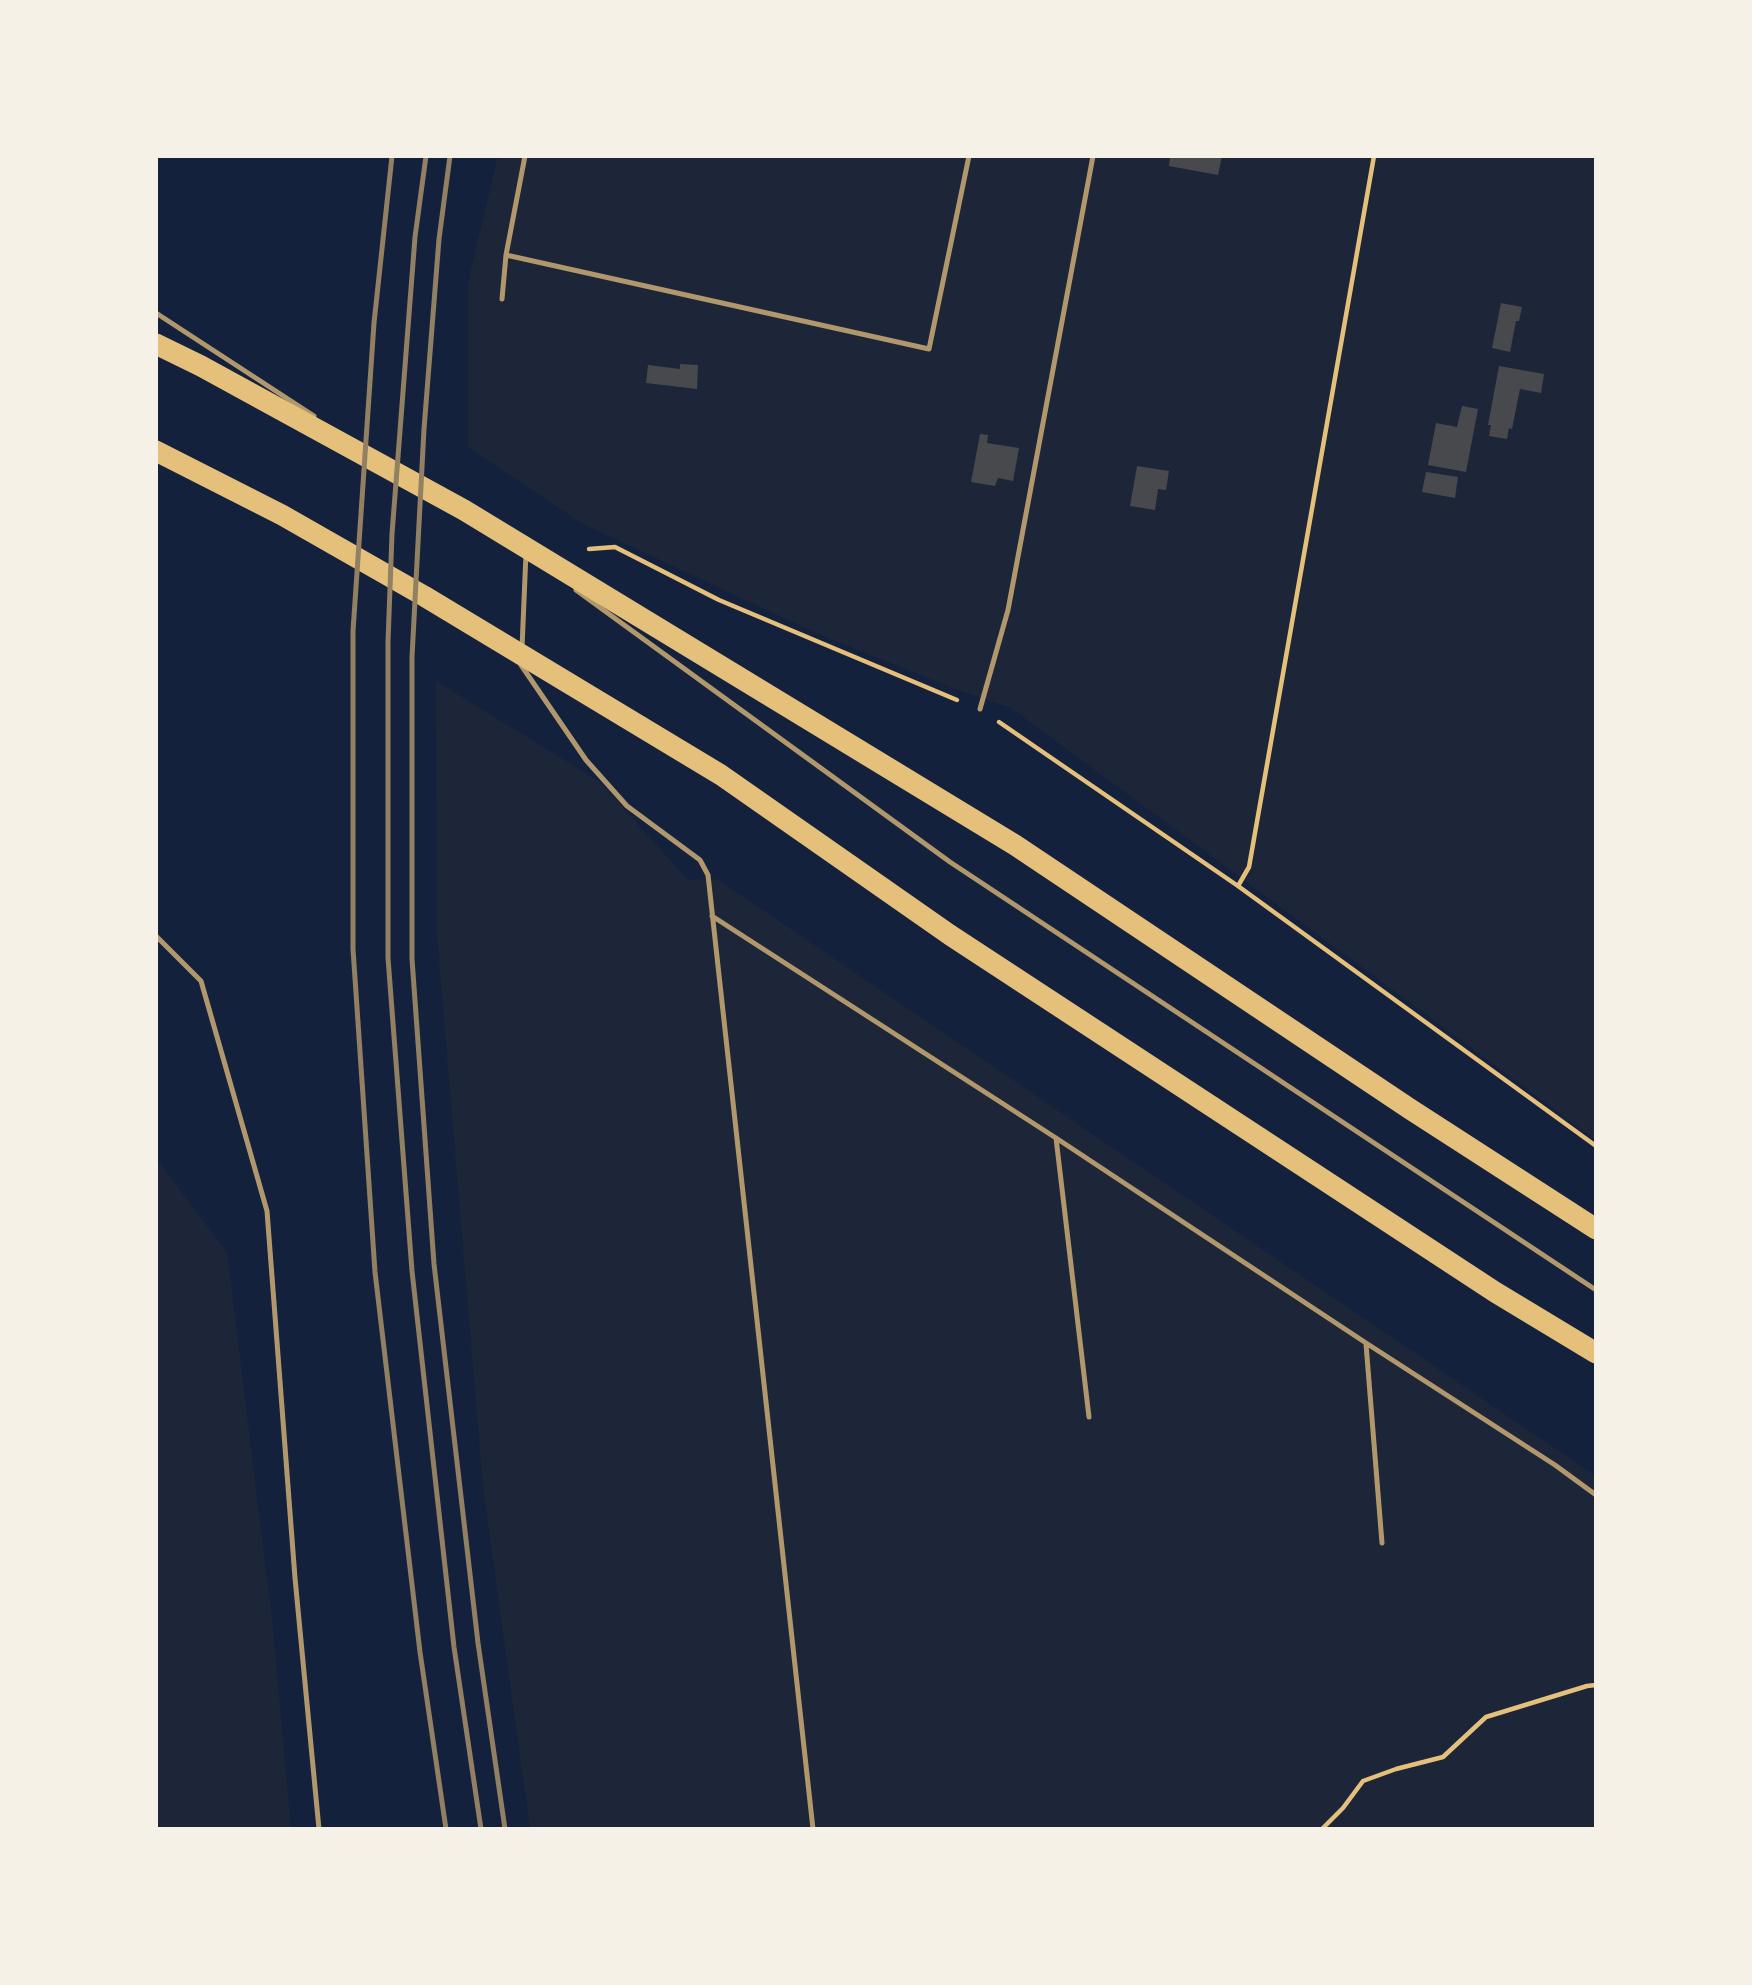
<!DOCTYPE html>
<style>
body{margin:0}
#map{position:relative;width:1752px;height:1985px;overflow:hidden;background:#14213d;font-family:"Noto Sans",sans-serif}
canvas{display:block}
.frame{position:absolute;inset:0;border:158px solid #f6f1e7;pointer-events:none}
</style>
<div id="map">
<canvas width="1752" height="1985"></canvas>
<div class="frame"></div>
</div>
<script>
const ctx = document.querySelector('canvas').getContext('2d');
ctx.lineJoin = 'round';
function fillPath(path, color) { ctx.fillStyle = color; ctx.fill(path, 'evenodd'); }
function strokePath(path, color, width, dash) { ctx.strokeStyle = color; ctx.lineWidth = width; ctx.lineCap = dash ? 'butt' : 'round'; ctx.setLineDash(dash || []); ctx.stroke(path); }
const green = new Path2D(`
 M 498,156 L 1596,156 L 1596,1140 L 1011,708 L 955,689 L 816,633 L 581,523 L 468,447 L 468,282 Z
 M 436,681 L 600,782 L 688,880 L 717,879 L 1596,1476 L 1596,1829 L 530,1829 L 483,1487 L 437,937 Z
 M 156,1158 L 227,1252 L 273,1627 L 291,1829 L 156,1829 Z`);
const building = new Path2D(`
 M 1170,156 L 1222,156 L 1218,175 L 1169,166 Z
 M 1501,303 L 1522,307 L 1519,321 L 1516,321 L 1510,352 L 1492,348 Z
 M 680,364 L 698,365 L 697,389 L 646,383 L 648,365 L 680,369 Z
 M 1499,366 L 1544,374 L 1541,393 L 1520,389 L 1512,429 L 1509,428 L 1507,439 L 1489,436 L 1491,425 L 1488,425 Z
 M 1462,406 L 1478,409 L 1466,472 L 1428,465 L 1436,423 L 1457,427 Z
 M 980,434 L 988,435 L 987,443 L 1019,448 L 1013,481 L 998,478 L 995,486 L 971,482 Z
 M 1137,466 L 1169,471 L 1166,490 L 1158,489 L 1155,510 L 1130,506 Z
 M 1426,472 L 1458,477 L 1455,498 L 1422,492 Z`);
const path = new Path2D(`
 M 589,549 L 615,547 L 719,600 L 957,700
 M 999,722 L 1238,886 L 1596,1146
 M 1238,886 L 1249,867 L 1374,156
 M 1322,1829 L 1343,1808 L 1363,1781 L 1396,1769 L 1443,1757 L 1486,1717 L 1587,1686 L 1596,1685`);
const service = new Path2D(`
 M 506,255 L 929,349 L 969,156
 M 502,299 L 506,255 L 525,156
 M 156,313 L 314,416
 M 576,590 L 950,862 L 1596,1290
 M 522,648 L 526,553
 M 521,665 L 586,760 L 627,806 L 700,860 L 708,875 L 813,1829
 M 980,709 L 1008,610 L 1093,156
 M 712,916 L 1056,1138 L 1089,1417
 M 156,936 L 201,981 L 267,1211 L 295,1578 L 319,1829
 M 1056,1138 L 1366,1343 L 1555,1465 L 1596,1495
 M 1366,1344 L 1382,1543`);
const motorway = new Path2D(`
 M 156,344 L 201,366 L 464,510 L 1015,845 L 1410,1109 L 1596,1229
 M 156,451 L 282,515 L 424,596 L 721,775 L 950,935 L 1495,1292 L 1596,1353`);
const rail = new Path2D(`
 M 392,156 L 374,323 L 353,631 L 353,949 L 375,1272 L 420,1652 L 446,1829
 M 426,156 L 415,237 L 392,534 L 388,642 L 388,958 L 412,1271 L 454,1647 L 481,1829
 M 450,156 L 439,239 L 424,429 L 412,657 L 412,959 L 434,1264 L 478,1643 L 505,1829`);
fillPath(green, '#1d2539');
fillPath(building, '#48494c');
strokePath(path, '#e5c07b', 4.5);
strokePath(service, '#b1986c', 5);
strokePath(motorway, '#e5c07b', 21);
strokePath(rail, '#918062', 5);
</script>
